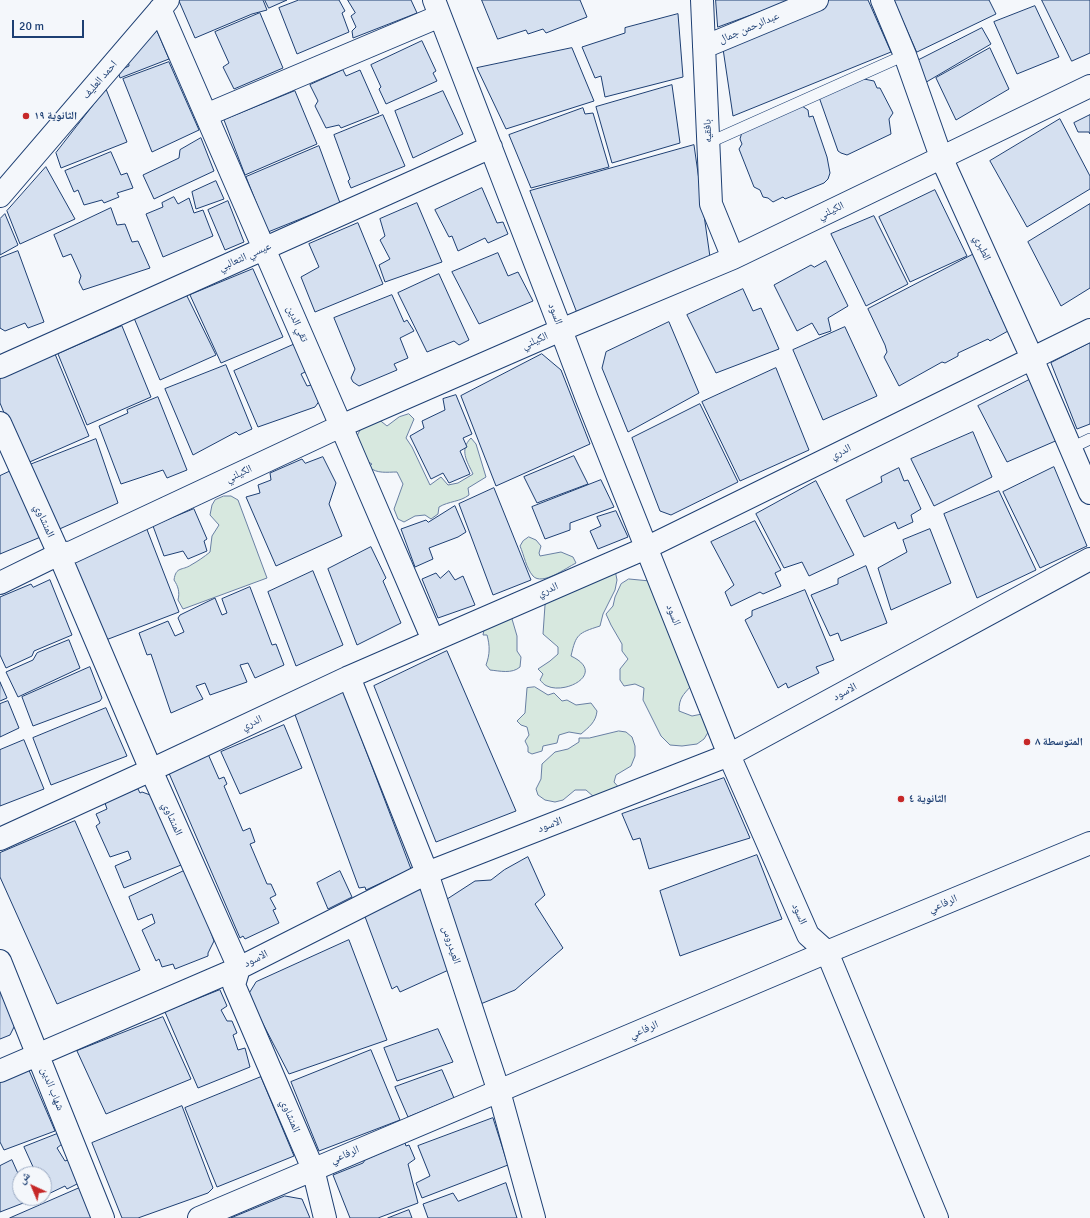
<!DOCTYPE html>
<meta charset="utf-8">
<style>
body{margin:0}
#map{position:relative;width:1090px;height:1218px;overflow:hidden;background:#f4f7fb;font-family:Signika,"Noto Naskh Arabic",sans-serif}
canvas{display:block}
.north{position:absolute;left:12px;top:1166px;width:40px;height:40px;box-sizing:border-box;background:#f4f7fb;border:1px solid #9eadc5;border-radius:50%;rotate:316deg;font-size:11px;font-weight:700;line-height:16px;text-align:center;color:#1d3f73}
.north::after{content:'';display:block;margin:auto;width:14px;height:18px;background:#c62828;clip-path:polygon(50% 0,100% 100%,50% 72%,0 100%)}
.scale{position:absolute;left:12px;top:20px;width:72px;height:18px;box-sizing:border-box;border:2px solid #1d3f73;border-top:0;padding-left:5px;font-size:12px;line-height:14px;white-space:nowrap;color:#1d3f73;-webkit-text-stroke:3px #f4f7fb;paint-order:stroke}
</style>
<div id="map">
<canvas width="1090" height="1218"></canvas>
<div class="north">ش</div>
<div class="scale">20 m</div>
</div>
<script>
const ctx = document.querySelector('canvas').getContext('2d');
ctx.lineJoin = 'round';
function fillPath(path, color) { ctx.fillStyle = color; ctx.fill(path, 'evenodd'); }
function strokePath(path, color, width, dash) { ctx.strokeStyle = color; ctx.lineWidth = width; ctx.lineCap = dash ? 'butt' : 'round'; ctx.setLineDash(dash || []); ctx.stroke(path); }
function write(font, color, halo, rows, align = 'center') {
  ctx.font = font + ' Signika,"Noto Naskh Arabic",sans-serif'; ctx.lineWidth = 3; ctx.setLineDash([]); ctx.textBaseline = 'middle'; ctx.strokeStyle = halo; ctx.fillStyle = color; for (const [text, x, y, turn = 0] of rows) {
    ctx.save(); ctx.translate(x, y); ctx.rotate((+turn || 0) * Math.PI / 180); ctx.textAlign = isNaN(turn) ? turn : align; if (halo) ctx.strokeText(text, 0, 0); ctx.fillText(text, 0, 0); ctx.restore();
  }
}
const green = new Path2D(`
 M 409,414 L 414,419 L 406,438 L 412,447 L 430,485 L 441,477 L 448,485 L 458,483 L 473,474 C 467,461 459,450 471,438 L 476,444 L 486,477 L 468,488 L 469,495 C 460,502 449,501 439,507 L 438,514 L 431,519 L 425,515 L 415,516 L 404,522 L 398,519 L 394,509 L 403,484 L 397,472 C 387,472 377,474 369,467 L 372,464 L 365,460 L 356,438 L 361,428 L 377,418 L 387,426 L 399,417 Z
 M 224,496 L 231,496 L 238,500 L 267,578 L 183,609 L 178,600 C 180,592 178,586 174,580 C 176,566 182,571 191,565 C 198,561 204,557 210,552 L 212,536 L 219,525 L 210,515 L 212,505 L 215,500 Z
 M 529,537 L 536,540 L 541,546 L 539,553 L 540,556 L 561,552 L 573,557 L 576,563 C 566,568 542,586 533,576 C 526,568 524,555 520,546 L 523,541 Z
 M 615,570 L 617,580 L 615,590 L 603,614 L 600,626 C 578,633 576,634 571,656 C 607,673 566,695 547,686 C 544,685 542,682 540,680 L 543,674 L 538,669 L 550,661 L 558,654 L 558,647 L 543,634 L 545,605 L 549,600 Z
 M 629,579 L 650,581 L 691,686 C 683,695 679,698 679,711 L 692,716 L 702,714 L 712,726 L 704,739 L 697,744 L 682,746 L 670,745 L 661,736 L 643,700 L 644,688 L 635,684 L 624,686 L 620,680 L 620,669 L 628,659 L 622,651 L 622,644 L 611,625 L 606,614 L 613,606 L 615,597 L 621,584 Z
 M 507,613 L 512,619 L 517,636 L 517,651 L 521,657 L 520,667 C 512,674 500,671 490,670 L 486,665 C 490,654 490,646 487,635 L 483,635 L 484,630 Z
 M 535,687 L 548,695 L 554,693 L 562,701 L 567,700 L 576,705 L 591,703 L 597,711 C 596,722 589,727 581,734 L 569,732 L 559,735 L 557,743 L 543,746 L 542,751 L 532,754 L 528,752 L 528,747 L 525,741 L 529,735 L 527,727 L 521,725 L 517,721 L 525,713 L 527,688 Z
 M 619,731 L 626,732 L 632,737 L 635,746 L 635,756 L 631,766 L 616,775 L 614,782 L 621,790 L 602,804 L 586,790 L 575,790 L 563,800 L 555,802 L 545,800 L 538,795 L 536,789 L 541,779 L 542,764 L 555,752 L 568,749 L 579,742 L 579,738 L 589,738 Z`);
const building = new Path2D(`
 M 180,0 L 263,0 L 267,10 L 252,14 L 195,38 L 179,1 Z
 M 265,0 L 287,0 L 269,8 Z
 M 299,0 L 339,0 L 345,11 L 342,13 L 349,32 L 297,54 L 279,8 Z
 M 348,0 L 411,0 L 417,13 L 353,38 L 352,31 L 356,27 L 351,16 L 355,13 Z
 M 482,0 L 580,0 L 587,17 L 546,33 L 543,29 L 528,34 L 526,30 L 498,39 Z
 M 716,0 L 792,0 L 718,27 Z
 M 827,0 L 868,0 L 891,52 L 733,116 L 722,42 Z
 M 894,0 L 989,0 L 996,14 L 917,52 Z
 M 1042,0 L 1090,0 L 1090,53 L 1072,61 Z
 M 1035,6 L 1059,57 L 1017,74 L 994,22 Z
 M 260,13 L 283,68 L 234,89 L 223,67 L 229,63 L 215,32 Z
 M 678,14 L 683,77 L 605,97 L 601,76 L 595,78 L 582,47 L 625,33 L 625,28 Z
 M 982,28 L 991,44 L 923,84 L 913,63 Z
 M 157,31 L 169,59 L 120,78 L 118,71 L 129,66 L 128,59 Z
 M 422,41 L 436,71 L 433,73 L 437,81 L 386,104 L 379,89 L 381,87 L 371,65 Z
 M 572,48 L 594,101 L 506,129 L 477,68 Z
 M 990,48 L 1009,89 L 956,120 L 936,78 Z
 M 169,62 L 199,130 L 152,152 L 123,79 Z
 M 343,70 L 346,76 L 360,70 L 379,113 L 341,128 L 339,125 L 326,128 L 315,106 L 318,101 L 310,85 Z
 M 863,77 L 864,79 L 874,81 L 877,88 L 880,88 L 893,113 L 889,119 L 891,134 L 847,155 L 841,153 L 838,151 L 819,97 Z
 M 672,85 L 680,143 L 612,163 L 596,107 Z
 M 106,89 L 127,142 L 61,168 L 56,153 Z
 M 295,91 L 317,144 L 245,175 L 224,120 Z
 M 443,91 L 463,134 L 413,158 L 395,111 Z
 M 802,106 L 808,110 L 809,117 L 813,116 L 827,157 L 830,173 L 828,179 L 824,183 L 785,199 L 783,197 L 773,202 L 768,198 L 763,197 L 760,190 L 754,187 L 739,149 L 742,144 L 740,139 L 742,132 Z
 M 583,108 L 585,114 L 593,113 L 609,167 L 531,188 L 509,135 Z
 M 383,115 L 405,166 L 351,188 L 348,181 L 350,179 L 334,135 Z
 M 1090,115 L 1090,134 L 1089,132 L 1078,132 L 1074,123 Z
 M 1060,119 L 1090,176 L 1090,189 L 1027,227 L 990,161 Z
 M 201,138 L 214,171 L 154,199 L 143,175 L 179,158 L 180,150 Z
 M 694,145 L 711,264 L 577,313 L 530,191 Z
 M 319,146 L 340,203 L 268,232 L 246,177 Z
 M 111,152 L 121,175 L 127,173 L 133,188 L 117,193 L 119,197 L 104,203 L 102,200 L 84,205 L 78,190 L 74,192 L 65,171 Z
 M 46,167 L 75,219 L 20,244 L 7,211 Z
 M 216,181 L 224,199 L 196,209 L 192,192 Z
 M 482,188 L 497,223 L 503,222 L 508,234 L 488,243 L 485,238 L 458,251 L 452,236 L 449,237 L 435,210 Z
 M 935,190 L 967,256 L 910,282 L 879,217 Z
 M 174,197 L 178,204 L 189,198 L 194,213 L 203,210 L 213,236 L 163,257 L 146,214 L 163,207 L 162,203 Z
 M 228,201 L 244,242 L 225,250 L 208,210 Z
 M 417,203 L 442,262 L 385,282 L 379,265 L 390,259 L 380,240 L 385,236 L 380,219 Z
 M 1090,204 L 1090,288 L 1061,306 L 1028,242 Z
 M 111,208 L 117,225 L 125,224 L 132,242 L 138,241 L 150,268 L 83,290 L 79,282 L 81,276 L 71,254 L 63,257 L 54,235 Z
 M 5,214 L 18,245 L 0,255 L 0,219 Z
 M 874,216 L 908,284 L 866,306 L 831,234 Z
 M 358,223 L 383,284 L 315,312 L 301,277 L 319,267 L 309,244 Z
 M 18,251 L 44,322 L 28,328 L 25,323 L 5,331 L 0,328 L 0,258 Z
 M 498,253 L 508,276 L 518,272 L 533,301 L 479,324 L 452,272 Z
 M 974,254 L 993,289 L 989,291 L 1008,331 L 990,341 L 988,339 L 958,353 L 958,356 L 945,363 L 942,362 L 899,386 L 884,357 L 887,352 L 885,345 L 868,309 Z
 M 826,261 L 848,306 L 828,318 L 831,331 L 819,335 L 812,323 L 797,331 L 774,285 L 811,265 L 814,267 Z
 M 253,269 L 283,337 L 221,363 L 190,295 Z
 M 439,274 L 469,340 L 459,345 L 454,341 L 427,352 L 398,293 Z
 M 743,289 L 753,311 L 761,308 L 779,349 L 716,373 L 687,315 Z
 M 392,295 L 404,322 L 407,320 L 414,331 L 400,338 L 408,358 L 394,364 L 397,370 L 359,386 L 353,382 L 351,378 L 355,369 L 334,318 Z
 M 187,296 L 216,355 L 160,380 L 134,318 Z
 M 669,322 L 699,393 L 628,432 L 602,368 L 606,352 Z
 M 122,326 L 151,397 L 87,425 L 58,354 Z
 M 845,327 L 877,396 L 823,420 L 793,350 Z
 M 1090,343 L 1090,424 L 1077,429 L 1051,363 Z
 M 295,344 L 307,371 L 301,374 L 307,386 L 311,385 L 320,400 L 315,407 L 258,427 L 234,371 Z
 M 55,354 L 89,436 L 25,464 L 0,403 L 0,378 Z
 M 542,354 L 561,370 L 590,444 L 496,486 L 461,396 Z
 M 226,365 L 252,429 L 239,435 L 236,432 L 193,455 L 165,389 Z
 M 776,368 L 809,450 L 740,481 L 702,402 Z
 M 1031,379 L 1060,439 L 1007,462 L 978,406 Z
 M 456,395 L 472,434 L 463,438 L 467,447 L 460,451 L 470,474 L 449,483 L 443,473 L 431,479 L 410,436 L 424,428 L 422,421 L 445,410 L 443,399 Z
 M 158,397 L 187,470 L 167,478 L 163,470 L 121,484 L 99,426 L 128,413 L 127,410 Z
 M 700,404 L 738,482 L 671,515 L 660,511 L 632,438 Z
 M 973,432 L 992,477 L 934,506 L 911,459 Z
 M 96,439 L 118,503 L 55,531 L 27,466 Z
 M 574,456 L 588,484 L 537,503 L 524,477 Z
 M 323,457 L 336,483 L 329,504 L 342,536 L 276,566 L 246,497 L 260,493 L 258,485 L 271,480 L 270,473 L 302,459 L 305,463 Z
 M 1054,467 L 1087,546 L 1040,568 L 1003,492 Z
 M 899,468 L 904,481 L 908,480 L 921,509 L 911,515 L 913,522 L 898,529 L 895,522 L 864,537 L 846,500 L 882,482 L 881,477 Z
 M 15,469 L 43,536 L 0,554 L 0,476 Z
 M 601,480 L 614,507 L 570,523 L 570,530 L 545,539 L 532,507 Z
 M 816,481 L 854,555 L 809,576 L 802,562 L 784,568 L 756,514 Z
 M 494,488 L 531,580 L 493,595 L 459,504 Z
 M 999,491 L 1036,570 L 977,598 L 944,514 Z
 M 455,506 L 466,532 L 458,537 L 429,548 L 433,559 L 415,567 L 401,529 L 426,520 L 428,522 Z
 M 194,509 L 207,539 L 204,541 L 207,551 L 188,559 L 183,551 L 164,556 L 153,526 Z
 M 616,511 L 628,537 L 598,549 L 590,531 L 601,526 L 597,517 Z
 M 755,521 L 781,570 L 775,573 L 781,586 L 763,594 L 760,592 L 731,606 L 725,592 L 734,585 L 711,542 Z
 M 146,527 L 179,612 L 98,643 L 69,571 L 79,557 Z
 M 930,529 L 951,583 L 891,610 L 878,568 L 907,552 L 903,540 Z
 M 371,547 L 386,578 L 383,581 L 401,623 L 357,645 L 328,569 Z
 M 866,566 L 887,623 L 841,641 L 838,633 L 830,636 L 811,595 L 838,584 L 838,579 Z
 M 313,571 L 343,645 L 296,666 L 268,592 Z
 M 449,571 L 455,580 L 463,576 L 475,605 L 438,618 L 422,579 L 436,573 L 440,578 Z
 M 50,580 L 72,635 L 34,651 L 32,656 L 6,668 L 0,655 L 0,597 L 31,584 L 33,587 Z
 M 250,587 L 272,645 L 276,644 L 284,665 L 255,678 L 248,663 L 240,665 L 247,682 L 210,695 L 205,683 L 196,686 L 203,699 L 171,713 L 151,654 L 147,655 L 139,633 L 168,621 L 175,636 L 184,632 L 178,618 L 180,615 L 215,598 L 222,615 L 227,613 L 222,599 Z
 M 805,590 L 834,660 L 816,667 L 819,673 L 788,688 L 786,683 L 778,688 L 745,620 L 752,616 L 752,611 Z
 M 69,640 L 80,668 L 18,697 L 6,672 L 33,660 L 37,653 Z
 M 447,651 L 516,811 L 436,842 L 374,686 Z
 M 90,667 L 102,698 L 100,701 L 33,726 L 22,697 Z
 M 0,682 L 7,698 L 0,701 Z
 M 341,685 L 411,869 L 366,890 L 365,887 L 359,888 L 294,712 Z
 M 8,701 L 19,728 L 0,737 L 0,704 Z
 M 106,708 L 127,756 L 51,785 L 33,738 Z
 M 284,725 L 302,768 L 240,794 L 221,752 Z
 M 24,740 L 44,789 L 0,806 L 0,750 Z
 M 208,754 L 219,779 L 224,777 L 227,784 L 224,786 L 243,831 L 250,828 L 255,842 L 250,844 L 267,884 L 271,884 L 276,895 L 270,898 L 276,909 L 273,910 L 279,923 L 245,939 L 243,936 L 240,938 L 168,771 Z
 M 724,778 L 750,838 L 649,869 L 640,838 L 633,840 L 622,814 Z
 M 138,789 L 140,793 L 142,792 L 153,796 L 186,863 L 124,888 L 115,866 L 131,859 L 128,851 L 110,857 L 96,826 L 100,823 L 96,814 L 107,809 L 105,803 Z
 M 75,821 L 140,970 L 57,1004 L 0,877 L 0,853 Z
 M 757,855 L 782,919 L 680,956 L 660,891 Z
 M 528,857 L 545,895 L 535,904 L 563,948 L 515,990 L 478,1005 L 441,903 L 475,881 L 491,880 L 504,870 Z
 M 188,869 L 214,941 L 208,953 L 208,956 L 175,969 L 173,964 L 162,967 L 159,959 L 156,961 L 142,930 L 155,923 L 152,914 L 138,920 L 129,897 Z
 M 340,871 L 352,897 L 328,909 L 317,883 Z
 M 422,886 L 453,968 L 400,992 L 397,986 L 392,989 L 364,914 Z
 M 349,940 L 387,1040 L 289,1074 L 248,995 L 256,982 Z
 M 0,984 L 15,1025 L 10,1035 L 0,1039 Z
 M 220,990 L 227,1006 L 221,1010 L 227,1021 L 232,1021 L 237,1033 L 233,1035 L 238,1050 L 245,1048 L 250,1067 L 198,1088 L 165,1012 Z
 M 163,1017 L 191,1079 L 106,1114 L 77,1051 Z
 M 438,1029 L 453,1062 L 397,1081 L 384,1048 Z
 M 371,1050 L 400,1120 L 319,1151 L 291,1082 Z
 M 28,1068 L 55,1131 L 4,1150 L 0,1142 L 0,1078 Z
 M 442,1070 L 454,1098 L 408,1117 L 395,1087 Z
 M 261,1077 L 294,1156 L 217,1187 L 185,1108 Z
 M 182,1106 L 213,1188 L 208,1193 L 138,1218 L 122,1218 L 92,1143 Z
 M 493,1118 L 508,1165 L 422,1198 L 416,1183 L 430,1176 L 418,1146 Z
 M 57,1134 L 62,1144 L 57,1148 L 65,1161 L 70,1159 L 81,1182 L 67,1189 L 65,1186 L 44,1196 L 44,1174 L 28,1174 L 34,1169 L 24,1147 Z
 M 405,1143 L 406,1146 L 409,1145 L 415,1159 L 408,1164 L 418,1203 L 378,1218 L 350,1218 L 333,1175 L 363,1163 L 365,1160 Z
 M 12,1160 L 20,1178 L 20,1198 L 30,1198 L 31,1200 L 0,1212 L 0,1166 Z
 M 506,1183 L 517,1218 L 428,1218 L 423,1204 L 453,1193 L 458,1201 Z
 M 84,1186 L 93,1218 L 10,1218 Z
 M 285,1196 L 302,1199 L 310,1218 L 231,1218 Z
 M 409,1210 L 412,1218 L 388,1218 Z`);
const lane = new Path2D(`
 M 708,143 L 905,55
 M 1071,448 L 1090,439`);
const street = new Path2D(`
 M 434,0 L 561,330 L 587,399 L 729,755 L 808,935 L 827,952 L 937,1218
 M 702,0 L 711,204 L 733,258
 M 882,0 L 905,55 L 941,157 L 1032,358 L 1090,493
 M 160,9 L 341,426 L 433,640
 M 704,47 L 817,0
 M 206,115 L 440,16
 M 0,196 L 168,0
 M 0,367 L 491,147
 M 0,423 L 59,554 L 151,770 L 239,968 L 234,985 L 313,1169 L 325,1218
 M 0,583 L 59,554 L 72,552 L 341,426 L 561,330 L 733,258 L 1090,86
 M 349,677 L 427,873 L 500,1095 L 534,1218
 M 0,839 L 151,770 L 349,677 L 646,548 L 1090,330
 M 0,961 L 103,1218
 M 0,1071 L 239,968 L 427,873 L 729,755 L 1090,559
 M 199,1218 L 827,952 L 1090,843`);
const markers = [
 [26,116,4,"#c62828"],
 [1027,742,4,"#c62828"],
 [901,799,4,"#c62828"]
];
const streetNames = [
 ["عبدالرحمن جمال",749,28,-23],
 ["احمد العليف",100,80,-49],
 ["بافقيه",708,131,-92],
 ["الكيلني",831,211,-26],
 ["الطبري",982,248,65],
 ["عيسي الثعالبي",245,257,-24],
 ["السود",555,314,69],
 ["تقي الدين",297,324,66],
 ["الكيلني",535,341,-24],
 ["الدري",841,452,-26],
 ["الكيلني",239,474,-25],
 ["المنشاوي",44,521,66],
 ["الدري",548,590,-23],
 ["السود",673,615,68],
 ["الاسود",845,692,-29],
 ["الدري",252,723,-25],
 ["المنشاوي",172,819,66],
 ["الاسود",550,825,-21],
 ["الرفاعي",943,904,-23],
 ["السود",799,914,66],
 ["العيدروس",451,945,72],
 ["الاسود",256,959,-27],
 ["الرفاعي",644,1030,-23],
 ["شهاب الدين",52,1089,68],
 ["المنشاوي",290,1116,67],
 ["الرفاعي",345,1155,-23]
];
const poiNames = [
 ["الثانوية ١٩",34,116],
 ["المتوسطة ٨",1035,742],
 ["الثانوية ٤",909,799]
];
fillPath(green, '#d7e8df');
strokePath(green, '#687fa3', 1);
fillPath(building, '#d5e0f0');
strokePath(building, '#1d3f73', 1);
strokePath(lane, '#1d3f73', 12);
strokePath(street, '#1d3f73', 24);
strokePath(lane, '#f4f7fb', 11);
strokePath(street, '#f4f7fb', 22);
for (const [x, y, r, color] of markers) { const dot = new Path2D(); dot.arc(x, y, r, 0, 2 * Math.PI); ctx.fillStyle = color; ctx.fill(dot); strokePath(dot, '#f4f7fb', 1.5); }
write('11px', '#1d3f73', '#f4f7fb', streetNames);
write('bold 11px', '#1d3f73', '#f4f7fb', poiNames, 'left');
</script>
